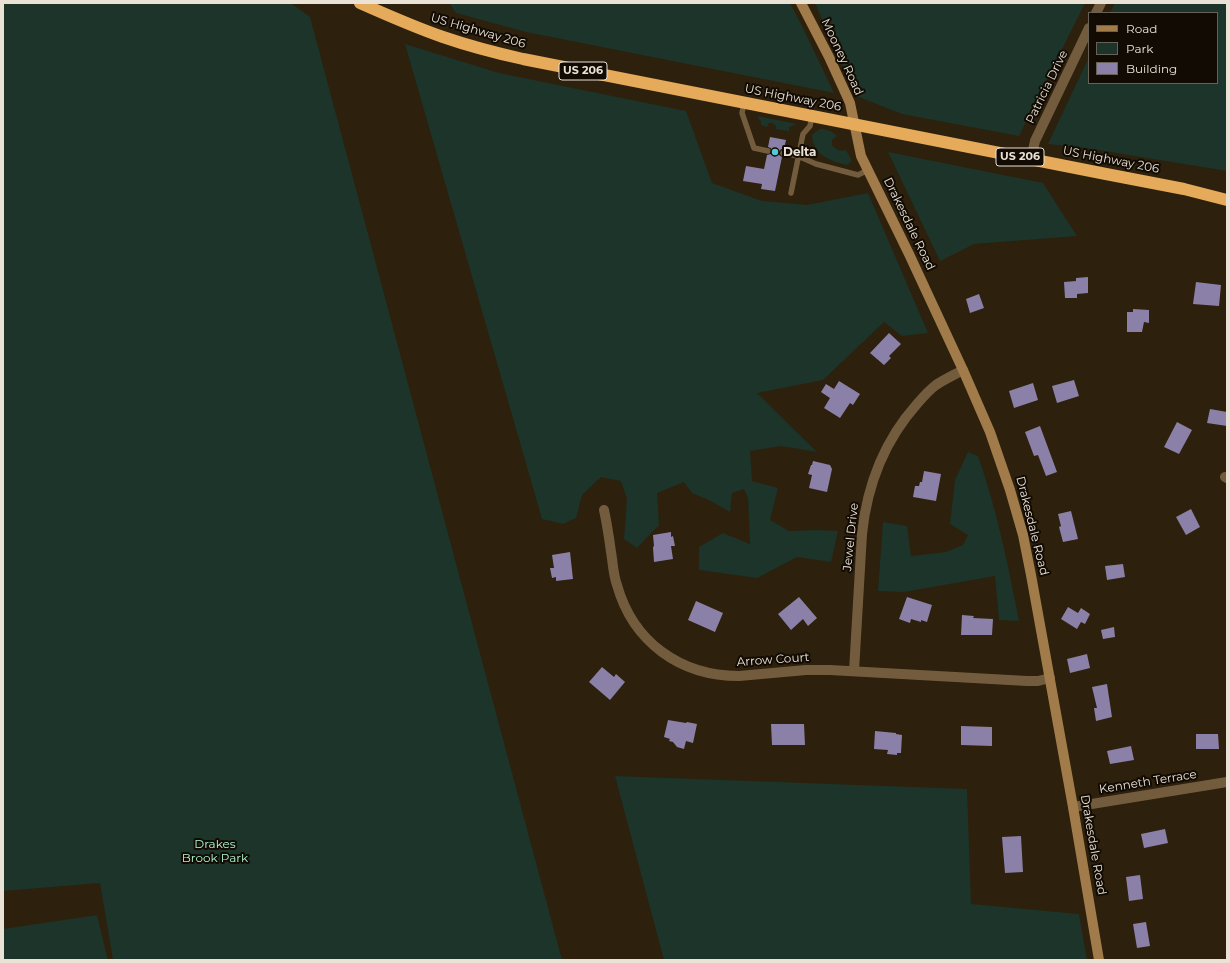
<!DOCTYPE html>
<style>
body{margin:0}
#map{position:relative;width:1230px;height:963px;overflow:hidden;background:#2d200c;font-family:Montserrat,sans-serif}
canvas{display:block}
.frame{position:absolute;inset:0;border:4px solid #ebe2d6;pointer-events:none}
.legend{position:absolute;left:1088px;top:12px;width:130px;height:72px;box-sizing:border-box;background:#110b04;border:1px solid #686158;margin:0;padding:5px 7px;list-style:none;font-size:12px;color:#ebe2d6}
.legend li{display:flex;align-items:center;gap:8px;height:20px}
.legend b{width:20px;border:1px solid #686158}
</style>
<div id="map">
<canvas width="1230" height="963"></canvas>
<div class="frame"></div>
<ul class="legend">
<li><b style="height:5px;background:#a17b4a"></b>Road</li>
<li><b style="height:11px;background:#1c3429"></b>Park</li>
<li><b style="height:11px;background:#8b80a7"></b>Building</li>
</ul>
</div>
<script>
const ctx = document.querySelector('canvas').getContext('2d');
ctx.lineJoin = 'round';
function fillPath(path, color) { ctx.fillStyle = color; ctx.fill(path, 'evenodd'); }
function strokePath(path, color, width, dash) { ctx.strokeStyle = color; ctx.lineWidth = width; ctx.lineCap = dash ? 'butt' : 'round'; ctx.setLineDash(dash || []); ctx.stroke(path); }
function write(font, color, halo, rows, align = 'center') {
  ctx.font = font + ' Montserrat,sans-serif'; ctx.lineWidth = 4; ctx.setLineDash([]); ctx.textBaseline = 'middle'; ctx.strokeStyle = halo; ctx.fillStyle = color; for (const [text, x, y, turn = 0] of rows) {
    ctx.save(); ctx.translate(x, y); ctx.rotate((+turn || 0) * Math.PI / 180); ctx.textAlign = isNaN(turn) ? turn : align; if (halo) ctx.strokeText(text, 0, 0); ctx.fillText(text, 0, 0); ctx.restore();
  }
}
const green = new Path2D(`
 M 3,3 L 291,3 L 310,17 L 562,960 L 113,960 L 100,883 L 3,891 Z
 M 449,3 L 790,3 L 803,28 L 834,93 L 526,32 L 456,13 Z
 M 815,3 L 1085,3 L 1019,136 L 902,114 L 856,96 Z
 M 1115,3 L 1227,3 L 1227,171 L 1086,148 L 1048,144 L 1089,57 L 1089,83 L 1217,83 L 1217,13 L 1110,13 Z
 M 405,44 L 499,73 L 686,111 L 712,183 L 762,201 L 807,205 L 868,193 L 928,333 L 902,336 L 884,322 L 823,380 L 757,393 L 817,452 L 781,446 L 750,451 L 752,481 L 778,488 L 770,520 L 789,531 L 817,530 L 838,531 L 831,562 L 797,557 L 757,578 L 699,570 L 699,547 L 723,533 L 750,544 L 748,498 L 744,489 L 732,493 L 730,512 L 709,500 L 692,493 L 684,482 L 657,493 L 659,525 L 637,548 L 624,539 L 627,499 L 621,481 L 601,477 L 582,495 L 576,518 L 563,524 L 542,519 Z
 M 757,116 L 797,124 L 789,127 L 789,131 L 776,129 L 776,126 L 773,123 L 769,123 L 767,127 L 761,125 L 761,122 Z
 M 820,129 C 827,129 832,131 837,136 L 832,140 L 832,145 C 835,149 841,152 846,150 L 852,161 L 847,165 C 830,161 813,155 812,135 L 814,133 Z
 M 888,152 L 1043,183 L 1077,236 L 974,244 L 940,261 Z
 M 968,452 L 978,456 C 997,510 1008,565 1019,621 L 999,620 L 995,576 L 904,592 L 878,591 L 883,522 L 907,526 L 911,556 L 946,552 L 963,545 L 968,535 L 950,524 L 955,480 Z
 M 615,776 L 967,789 L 971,904 L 1079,914 L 1087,960 L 664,960 Z
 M 97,915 L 108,960 L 3,960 L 3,929 Z`);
const building = new Path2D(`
 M 770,137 L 786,140 L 784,149 L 781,149 L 779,152 L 779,155 L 782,157 L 775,191 L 761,189 L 762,184 L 743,181 L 746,166 L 764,169 L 767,155 L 771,154 L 772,152 L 771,148 L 768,147 Z
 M 1088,277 L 1088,293 L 1077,294 L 1077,298 L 1065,298 L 1064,282 L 1076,281 L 1076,278 Z
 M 1196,282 L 1221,285 L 1219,306 L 1193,304 Z
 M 979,294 L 984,308 L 970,313 L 966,299 Z
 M 1133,309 L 1149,310 L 1149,323 L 1144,322 L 1142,332 L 1127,332 L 1127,312 L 1133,312 Z
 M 889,333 L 901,344 L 889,356 L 891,358 L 884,365 L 870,353 Z
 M 1074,380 L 1079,396 L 1057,403 L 1052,386 Z
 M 839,381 L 860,394 L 853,405 L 850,403 L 840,418 L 824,408 L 830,398 L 821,392 L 826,384 L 834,389 Z
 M 1033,383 L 1038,400 L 1014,408 L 1009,391 Z
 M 1210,409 L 1227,412 L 1227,426 L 1207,423 Z
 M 1177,422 L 1192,430 L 1179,454 L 1164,447 Z
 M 1040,426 L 1057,472 L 1046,476 L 1038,455 L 1034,456 L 1025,432 Z
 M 813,461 L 830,465 L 832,469 L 827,492 L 809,488 L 812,475 L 808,474 L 811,465 L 812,465 Z
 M 924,471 L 941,474 L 936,501 L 913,497 L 915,486 L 919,486 L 920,482 L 922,482 Z
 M 1191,509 L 1200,527 L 1186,535 L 1176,517 Z
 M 1071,511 L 1078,539 L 1063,542 L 1059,527 L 1061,526 L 1058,514 Z
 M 671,532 L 671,537 L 673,536 L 675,546 L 671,546 L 673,559 L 654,562 L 653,547 L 654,546 L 653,535 Z
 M 570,552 L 573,579 L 556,581 L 556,577 L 552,578 L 550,568 L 554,568 L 552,555 Z
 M 1123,564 L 1125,577 L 1107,580 L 1105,566 Z
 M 799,597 L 817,618 L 808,626 L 803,619 L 791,630 L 778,614 Z
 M 907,597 L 932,605 L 927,622 L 921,620 L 921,622 L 911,619 L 910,623 L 899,619 Z
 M 696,601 L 723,613 L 715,632 L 688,620 Z
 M 1068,607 L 1078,613 L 1081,608 L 1090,614 L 1085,624 L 1081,622 L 1077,629 L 1061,619 Z
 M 962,615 L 974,616 L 973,618 L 993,619 L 992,635 L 961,635 Z
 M 1114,627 L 1115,637 L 1103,639 L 1101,630 Z
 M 1087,654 L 1090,668 L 1070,673 L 1067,659 Z
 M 602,667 L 614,677 L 616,674 L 625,682 L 610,700 L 589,682 Z
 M 1107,684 L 1112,717 L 1096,721 L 1094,708 L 1097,708 L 1092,687 Z
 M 668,720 L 686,723 L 687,722 L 697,724 L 693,743 L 686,741 L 684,749 L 677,747 L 673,742 L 669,741 L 670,739 L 664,737 Z
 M 771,724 L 804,724 L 805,745 L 772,745 Z
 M 961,726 L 992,727 L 992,746 L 961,745 Z
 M 875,731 L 896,733 L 896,734 L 902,735 L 901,753 L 897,753 L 897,755 L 887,754 L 888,750 L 874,749 Z
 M 1196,734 L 1218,734 L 1219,749 L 1196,749 Z
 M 1131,746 L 1134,760 L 1110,764 L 1107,751 Z
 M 1165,829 L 1168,843 L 1144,848 L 1141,834 Z
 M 1021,836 L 1023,872 L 1005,873 L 1002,837 Z
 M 1140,875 L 1143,899 L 1129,901 L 1126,877 Z
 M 1146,922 L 1150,946 L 1137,948 L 1133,924 Z`);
const lane = new Path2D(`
 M 744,103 L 742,113 L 754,148 L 768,151
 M 783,153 L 798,156 L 816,164 L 858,175 L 868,170
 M 791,193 L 803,134 L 810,126 L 812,116`);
const street = new Path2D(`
 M 1096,13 L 1101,3
 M 1031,159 L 1035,141 L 1089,28
 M 1225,477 L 1227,478
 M 604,510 C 607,524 609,537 611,552 C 613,563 613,574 617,585 C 633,642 680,676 739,676 L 806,670 L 830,670 L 1027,681 L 1038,681 L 1050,678
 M 854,671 L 862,534 C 867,486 884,441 917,404 C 923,397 929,390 936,385 C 945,379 954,375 963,370
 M 1073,807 L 1227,782`);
const secondary = new Path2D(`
 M 801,3 L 829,57 L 845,92 L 850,103 L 861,156 L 909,254 L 963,370 L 990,432 L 1010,490 L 1023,535 L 1031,575 L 1073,807 L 1099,960`);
const highway = new Path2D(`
 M 360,3 C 387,15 414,27 443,37 C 469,46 496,53 523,59 L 1106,174 L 1184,189 L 1227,200`);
const markers = [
 [775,152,4,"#51ccd2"]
];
const shields = [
 [583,71,48],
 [1020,157,48]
];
const shieldNames = [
 ["US 206",583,71],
 ["US 206",1020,157]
];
const streetNames = [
 ["US Highway 206",478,31,16],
 ["Mooney Road",842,57,65],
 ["Patricia Drive",1047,87,-64],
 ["US Highway 206",793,98,11],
 ["US Highway 206",1111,160,11],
 ["Drakesdale Road",909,224,64],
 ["Drakesdale Road",1032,526,76],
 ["Jewel Drive",851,537,-84],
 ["Arrow Court",773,660,-4],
 ["Kenneth Terrace",1148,782,-9],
 ["Drakesdale Road",1093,845,80]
];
const poiNames = [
 ["Delta",783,152]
];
const parkNames = [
 ["Drakes",215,844],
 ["Brook Park",215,858]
];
fillPath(green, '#1c3429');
fillPath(building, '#8b80a7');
strokePath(lane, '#735c3e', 5.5);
strokePath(street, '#735c3e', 10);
strokePath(secondary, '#a17b4a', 10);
strokePath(highway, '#e5aa5a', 12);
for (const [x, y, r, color] of markers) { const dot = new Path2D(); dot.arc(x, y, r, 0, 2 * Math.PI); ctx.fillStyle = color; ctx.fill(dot); strokePath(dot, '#110b04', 1.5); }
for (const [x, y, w] of shields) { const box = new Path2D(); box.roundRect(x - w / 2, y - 9, w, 18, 3); ctx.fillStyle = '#110b04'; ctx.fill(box); strokePath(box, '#ebe2d6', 1); }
write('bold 11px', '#ebe2d6', null, shieldNames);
write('12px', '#ebe2d6', '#110b04', streetNames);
write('bold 12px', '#ebe2d6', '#110b04', poiNames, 'left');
write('12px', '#acf7d2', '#110b04', parkNames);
</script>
